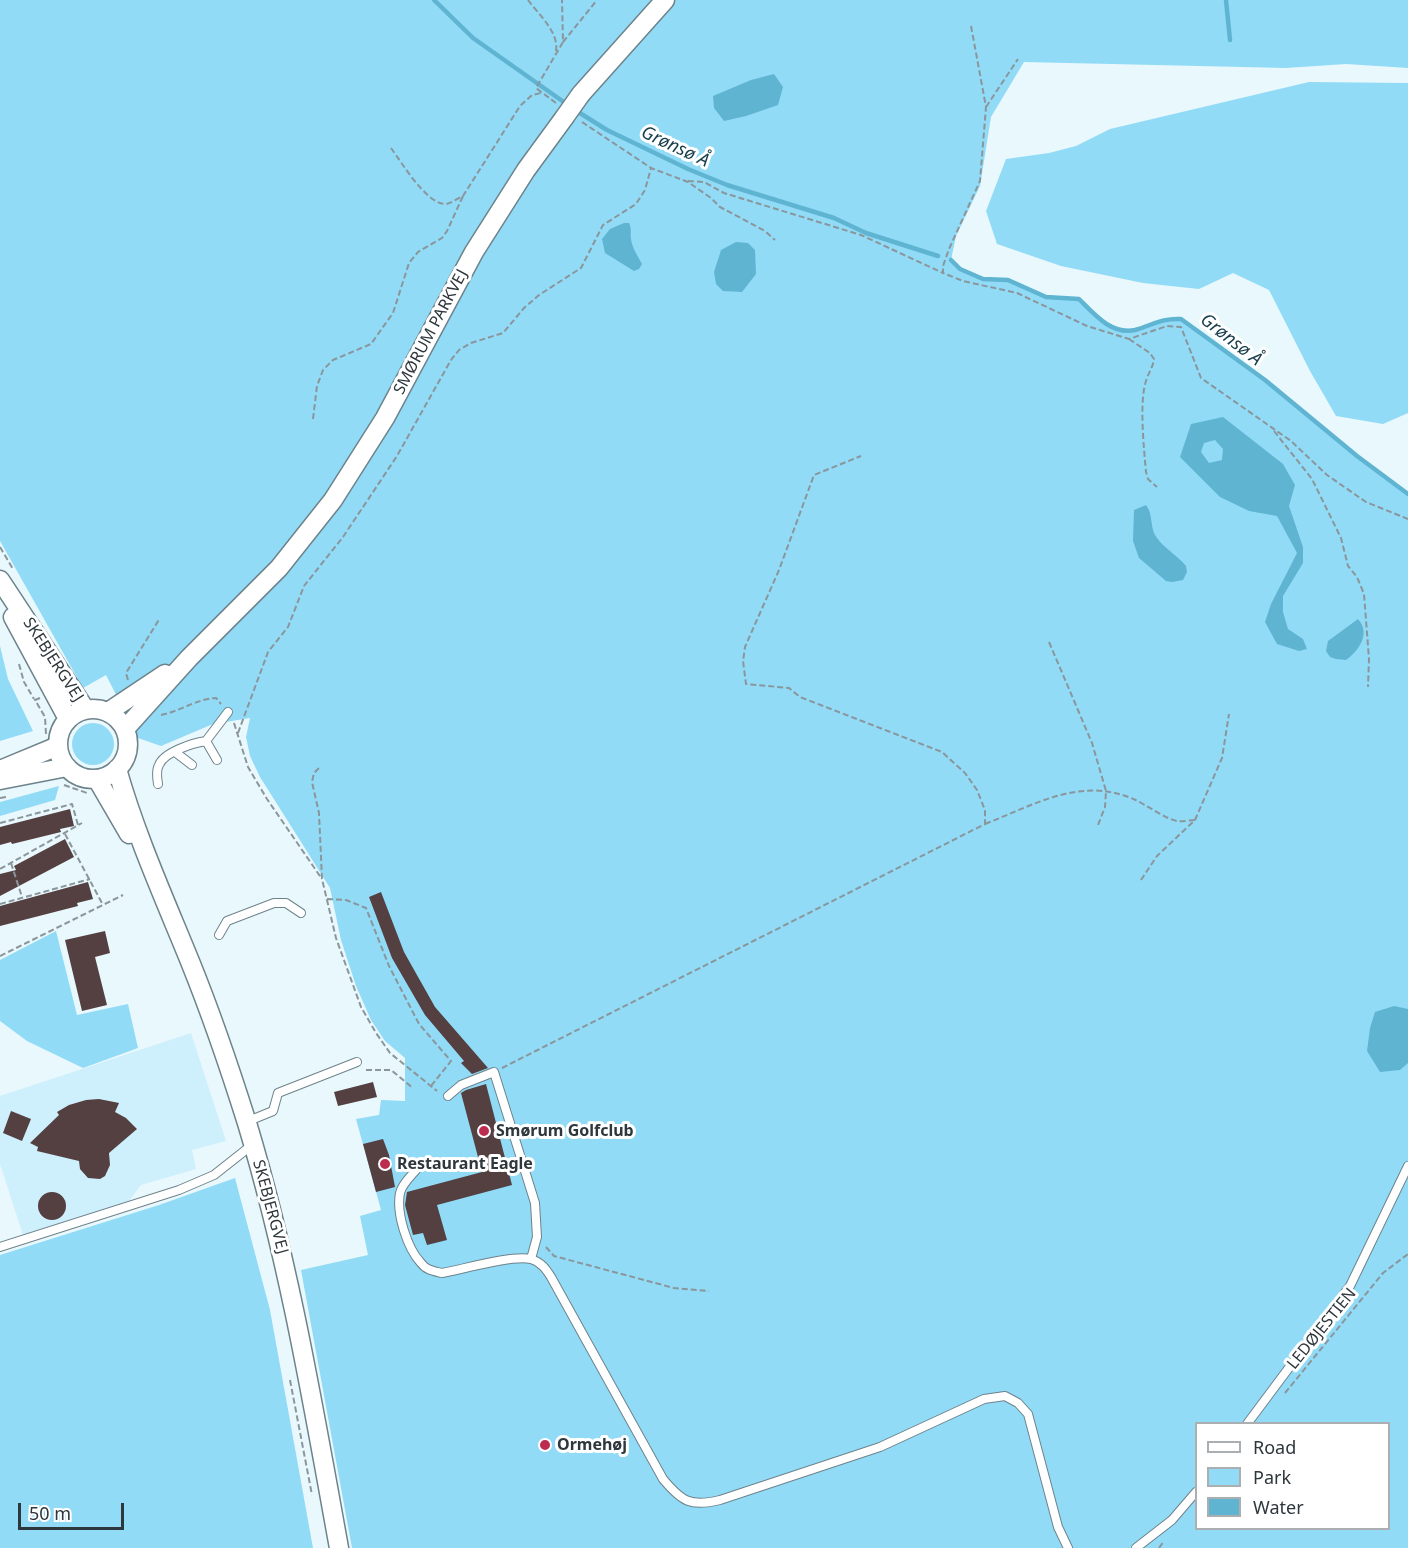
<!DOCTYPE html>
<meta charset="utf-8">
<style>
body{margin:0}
#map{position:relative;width:1408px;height:1548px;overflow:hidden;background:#e9f8fd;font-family:"Noto Sans",sans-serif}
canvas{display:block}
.legend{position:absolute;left:1195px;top:1422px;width:195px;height:108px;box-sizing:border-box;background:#fff;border:2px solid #abafb1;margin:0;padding:8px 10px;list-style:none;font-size:18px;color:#2e373b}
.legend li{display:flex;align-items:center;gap:12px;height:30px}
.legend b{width:30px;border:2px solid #abafb1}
.scale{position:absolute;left:18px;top:1503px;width:106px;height:27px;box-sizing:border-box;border:3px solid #2e373b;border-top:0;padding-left:8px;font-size:18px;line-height:21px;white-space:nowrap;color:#2e373b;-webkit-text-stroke:4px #fff;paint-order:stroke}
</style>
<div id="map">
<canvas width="1408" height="1548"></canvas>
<ul class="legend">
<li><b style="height:8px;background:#fff"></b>Road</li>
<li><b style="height:16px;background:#91dbf7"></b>Park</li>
<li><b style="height:16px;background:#5fb4d2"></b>Water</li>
</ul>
<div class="scale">50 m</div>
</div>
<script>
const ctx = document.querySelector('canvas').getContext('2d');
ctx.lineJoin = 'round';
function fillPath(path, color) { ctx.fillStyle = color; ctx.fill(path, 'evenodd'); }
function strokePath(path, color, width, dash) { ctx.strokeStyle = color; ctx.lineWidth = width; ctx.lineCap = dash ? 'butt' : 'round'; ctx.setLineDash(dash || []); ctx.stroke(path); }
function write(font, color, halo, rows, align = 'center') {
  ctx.font = font + ' "Noto Sans",sans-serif'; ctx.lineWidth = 6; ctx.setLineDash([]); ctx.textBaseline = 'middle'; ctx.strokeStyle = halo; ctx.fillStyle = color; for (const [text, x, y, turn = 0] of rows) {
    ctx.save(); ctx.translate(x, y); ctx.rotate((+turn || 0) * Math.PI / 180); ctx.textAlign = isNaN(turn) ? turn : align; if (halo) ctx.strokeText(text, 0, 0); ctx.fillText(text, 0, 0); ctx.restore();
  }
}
const built = new Path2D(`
 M 191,1033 L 226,1141 L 192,1150 L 196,1169 L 141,1185 L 129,1201 L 23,1235 L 0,1164 L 0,1096 Z`);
const green = new Path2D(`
 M 0,0 L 1408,0 L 1408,68 L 1346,64 L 1286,68 L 1024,62 L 991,117 L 980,186 L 956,236 L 951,260 L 960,269 L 983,279 L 1008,280 L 1046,297 L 1079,299 C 1094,314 1111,335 1135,330 C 1153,325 1161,318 1181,319 L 1265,380 L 1357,456 L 1408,494 L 1408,1548 L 352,1548 L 301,1270 L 368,1255 L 360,1216 L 381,1210 L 356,1119 L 379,1115 L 381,1100 L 405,1101 L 405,1058 L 385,1041 L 371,1020 L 356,986 L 341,940 L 330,888 L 260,777 L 250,756 L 246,737 L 250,718 L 213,724 L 161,746 L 138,738 L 106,675 L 83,688 L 0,541 ZM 1196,1424 L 1388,1424 L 1388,1528 L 1196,1528 Z
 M 1309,82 L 1408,83 L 1408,413 L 1383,424 L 1336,416 L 1310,371 L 1269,290 L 1233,273 L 1199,289 L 1143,283 L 1061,266 L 997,244 L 986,211 L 1006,159 L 1049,153 L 1076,146 L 1110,129 Z
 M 0,646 L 8,679 L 33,731 L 0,741 Z
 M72 744a21 21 0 1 1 42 0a21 21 0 1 1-42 0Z
 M 59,786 L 55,800 L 0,816 L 0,802 Z
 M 56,931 L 77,1015 L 128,1004 L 138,1048 L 83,1068 L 27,1041 L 0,1021 L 0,960 Z
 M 235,1178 L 270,1310 L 313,1548 L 0,1548 L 0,1255 L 159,1205 Z`);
const water = new Path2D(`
 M 774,74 L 783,87 L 778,105 L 746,116 L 724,121 L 714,108 L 713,96 L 751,80 Z
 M 624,223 L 629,223 C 632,229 630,233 631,239 C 632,248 638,256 642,264 L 639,269 L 634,271 L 605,253 L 602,239 L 610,229 Z
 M 736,242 L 748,243 L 755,250 L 756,274 L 742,292 L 723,291 L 716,284 L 714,272 L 721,250 Z
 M 1223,417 L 1283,464 L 1295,485 L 1289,506 L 1303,547 L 1303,563 L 1283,596 L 1283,612 L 1288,629 L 1303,639 L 1307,649 L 1299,651 L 1277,644 L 1265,622 L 1271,604 L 1297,553 L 1277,516 L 1249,511 L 1220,497 L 1180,457 L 1191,424 ZM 1215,440 L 1223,449 L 1222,460 L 1209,463 L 1201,452 L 1204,443 Z
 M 1146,505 C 1154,515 1149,528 1157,538 C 1165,549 1177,555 1186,566 L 1187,572 L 1183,580 L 1172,582 L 1166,581 L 1139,558 L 1133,541 L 1134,510 Z
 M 1358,619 C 1371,633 1359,651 1346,660 L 1336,659 L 1330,657 L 1326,651 L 1328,641 Z
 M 1394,1006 L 1408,1009 L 1408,1063 L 1400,1070 L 1380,1072 L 1367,1051 L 1370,1028 L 1375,1012 Z`);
const stream = new Path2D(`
 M 434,0 L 473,38 L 568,105
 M 1226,0 L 1230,40
 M 575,110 L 607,130 L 688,169 L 727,185 L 834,218 L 866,233 L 938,256
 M 951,260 L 960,269 L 983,279 L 1008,280 L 1046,297 L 1079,299 C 1094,314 1111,335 1135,330 C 1153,325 1161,318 1181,319 L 1265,380 L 1357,456 L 1408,494`);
const building = new Path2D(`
 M 70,809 L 74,826 L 60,829 L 61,832 L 12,844 L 11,842 L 0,845 L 0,827 Z
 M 65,839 L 74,857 L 0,896 L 0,874 L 16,870 L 14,866 Z
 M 88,882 L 93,899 L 77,903 L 78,906 L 0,926 L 0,906 Z
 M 381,892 L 404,952 L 435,1007 L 488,1068 L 472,1074 L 461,1063 L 464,1061 L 425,1015 L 392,958 L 369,897 Z
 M 105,931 L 110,953 L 95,957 L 107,1005 L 82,1011 L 65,940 Z
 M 373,1082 L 377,1097 L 338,1106 L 334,1092 Z
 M 486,1084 L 512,1185 L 437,1205 L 447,1240 L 427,1245 L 423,1233 L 413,1235 L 405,1205 L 407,1192 L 482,1172 L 461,1093 L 466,1090 Z
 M 99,1099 L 119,1103 L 115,1112 L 126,1118 L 137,1129 L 109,1153 L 110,1165 L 105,1176 L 100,1179 L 88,1178 L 80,1169 L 79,1161 L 37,1151 L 38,1147 L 30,1143 L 59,1115 L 57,1112 L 69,1105 L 86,1100 Z
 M 11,1111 L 31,1119 L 22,1141 L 3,1133 Z
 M 383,1139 L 389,1155 L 395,1187 L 376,1192 L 363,1144 Z
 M38 1206a14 14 0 1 1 28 0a14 14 0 1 1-28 0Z`);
const path = new Path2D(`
 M 528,0 C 539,15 559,32 556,51
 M 971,26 L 986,107 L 980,181 L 949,249 L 943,266 L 943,273 L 963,281 L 1017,293 L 1087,326 L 1129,339 L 1167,326 L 1181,327 L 1201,378 L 1291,441 L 1327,475 L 1366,502 L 1408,519
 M 563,42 L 597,0
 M 556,103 L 536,88 L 563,42 L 562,0
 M 986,107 L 1018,59
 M 582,122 L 651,168 L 688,182 L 711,198 L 720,207 L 765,231 L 775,240
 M 391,148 C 402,163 427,205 446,204 C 452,203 458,198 463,196 L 520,106 L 532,95 L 541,93
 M 688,181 L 704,182 L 724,193 L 861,235 L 943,273
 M 1129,339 L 1150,353 L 1154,359 C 1153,368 1148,373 1146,381 C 1139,402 1144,449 1146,472 L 1148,479 L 1157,487
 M 313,419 L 317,386 L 323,370 L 333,360 L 371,344 L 393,313 L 409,263 L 418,252 L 442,238 L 447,231 L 463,196
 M 1274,431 L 1312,479 L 1341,538 L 1348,566 L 1357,577 L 1364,594 L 1369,659 L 1368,687
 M 0,547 L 13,569
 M 1049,642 L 1092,743 L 1106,791 L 1105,807 L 1098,825
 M 19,664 L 24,682 L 34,699
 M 128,680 L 126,673 L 160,618
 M 40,698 L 35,700 L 45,717 L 46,734
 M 161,715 C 181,711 196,699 216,698 L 221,704
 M 234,723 L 248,767 L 267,799 L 322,879
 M 238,733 L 268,652 L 288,627 L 304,586 L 343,537 L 397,456 L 451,360 L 459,350 L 471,343 L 503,333 L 524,308 L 539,295 L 581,268 L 603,225 L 636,204 L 645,190 L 651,168
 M 319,768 L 314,773 L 312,782 L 319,813 L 322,879 L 336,938 L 361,1007 L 376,1033 L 390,1053 L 437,1091
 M 64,785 L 87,793
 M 0,798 L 6,797
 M 0,823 L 72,804 L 78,825
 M 985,824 C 1034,805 1079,777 1131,798 C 1146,804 1163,818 1177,821 C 1182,822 1190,820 1195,820
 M 65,834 L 103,905
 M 11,863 L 22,897
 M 0,869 L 82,823
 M 1141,880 L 1157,856 L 1195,820 L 1222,758 L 1229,714
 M 327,899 L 346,900 L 366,908 L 389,966 L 419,1024 L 451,1061 L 431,1086
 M 0,904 L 90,879
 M 0,956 L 123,895
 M 502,1068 L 985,824 L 985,810 L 977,790 L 965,773 L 942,752 L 800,697 L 789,688 L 746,684 L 743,661 L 745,647 L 779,570 L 814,475 L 861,456
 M 366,1070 L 391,1070 L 413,1088
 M 546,1247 L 554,1256 L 674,1288 L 709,1291
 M 290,1380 L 312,1495
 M 1285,1393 L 1383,1273 L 1408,1254
 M 1159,1548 L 1164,1541`);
const service = new Path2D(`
 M 206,741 L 217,760
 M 175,752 L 192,765
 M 158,784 C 157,778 156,770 159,765 C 164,752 193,743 206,741 L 228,712
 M 219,935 L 227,921 L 274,903 L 286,903 L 301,913
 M 448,1096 L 461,1085 L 494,1072 L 535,1203 L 537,1237 L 531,1259
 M 246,1122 L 273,1111 L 278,1093 L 357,1062
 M 416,1170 C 411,1176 402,1184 400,1193 C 396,1213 407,1248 421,1263 C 426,1270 434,1271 442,1273 C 464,1269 511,1255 531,1259 C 541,1262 546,1269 551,1277 L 663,1479 C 682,1502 691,1507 720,1500 L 880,1447 L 984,1399 L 1005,1396 L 1018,1403 L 1028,1414 L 1058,1527 L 1068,1548
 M 0,1247 L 179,1190 L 214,1175 L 252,1145
 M 1247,1424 L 1350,1286 L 1408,1166
 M 1136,1548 L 1172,1520 L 1196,1492`);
const tertiary = new Path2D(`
 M 581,94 L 665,0
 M 0,580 L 85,709
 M 13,617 L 68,719
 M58 744a35 35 0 1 1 70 0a35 35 0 1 1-70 0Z
 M 108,712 L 165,674
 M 125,729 L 189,658 L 279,568 L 333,500 L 385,418 L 474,252 L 526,170 L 564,118
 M 117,769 C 136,836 165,900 191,964 C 212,1016 230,1069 247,1123 C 289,1262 313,1405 339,1548
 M 0,770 L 58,746
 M 97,779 L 129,834
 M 0,780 L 67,767`);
const tertiaryBridge = new Path2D(`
 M 564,118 L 581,94`);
const markers = [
 [484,1131,6,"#bc2c4f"],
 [385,1164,6,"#bc2c4f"],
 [545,1445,6,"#bc2c4f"]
];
const streetNames = [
 ["SMØRUM PARKVEJ",431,332,-62],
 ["SKEBJERGVEJ",53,660,57],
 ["SKEBJERGVEJ",270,1207,75],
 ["LEDØJESTIEN",1322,1329,-51]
];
const poiNames = [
 ["Smørum Golfclub",496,1131],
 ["Restaurant Eagle",397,1164],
 ["Ormehøj",557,1445]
];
const waterNames = [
 ["Grønsø Å",675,147,25],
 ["Grønsø Å",1231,340,38]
];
fillPath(built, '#ceeffc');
fillPath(green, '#91dbf7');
fillPath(water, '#5fb4d2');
strokePath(stream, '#5fb4d2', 4.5);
fillPath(building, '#543f41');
strokePath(service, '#6d838b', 10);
strokePath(tertiary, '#6d838b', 21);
strokePath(path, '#8a969b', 2, [6, 3]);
strokePath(service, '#fff', 8);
strokePath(tertiary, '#fff', 18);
strokePath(tertiaryBridge, '#6d838b', 21, []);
strokePath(tertiaryBridge, '#fff', 18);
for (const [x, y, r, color] of markers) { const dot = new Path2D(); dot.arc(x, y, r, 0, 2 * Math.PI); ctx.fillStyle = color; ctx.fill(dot); strokePath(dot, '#fff', 2); }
write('16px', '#2e373b', '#fff', streetNames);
write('bold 16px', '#2e373b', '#fff', poiNames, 'left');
write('italic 18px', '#183e4c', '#fff', waterNames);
</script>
